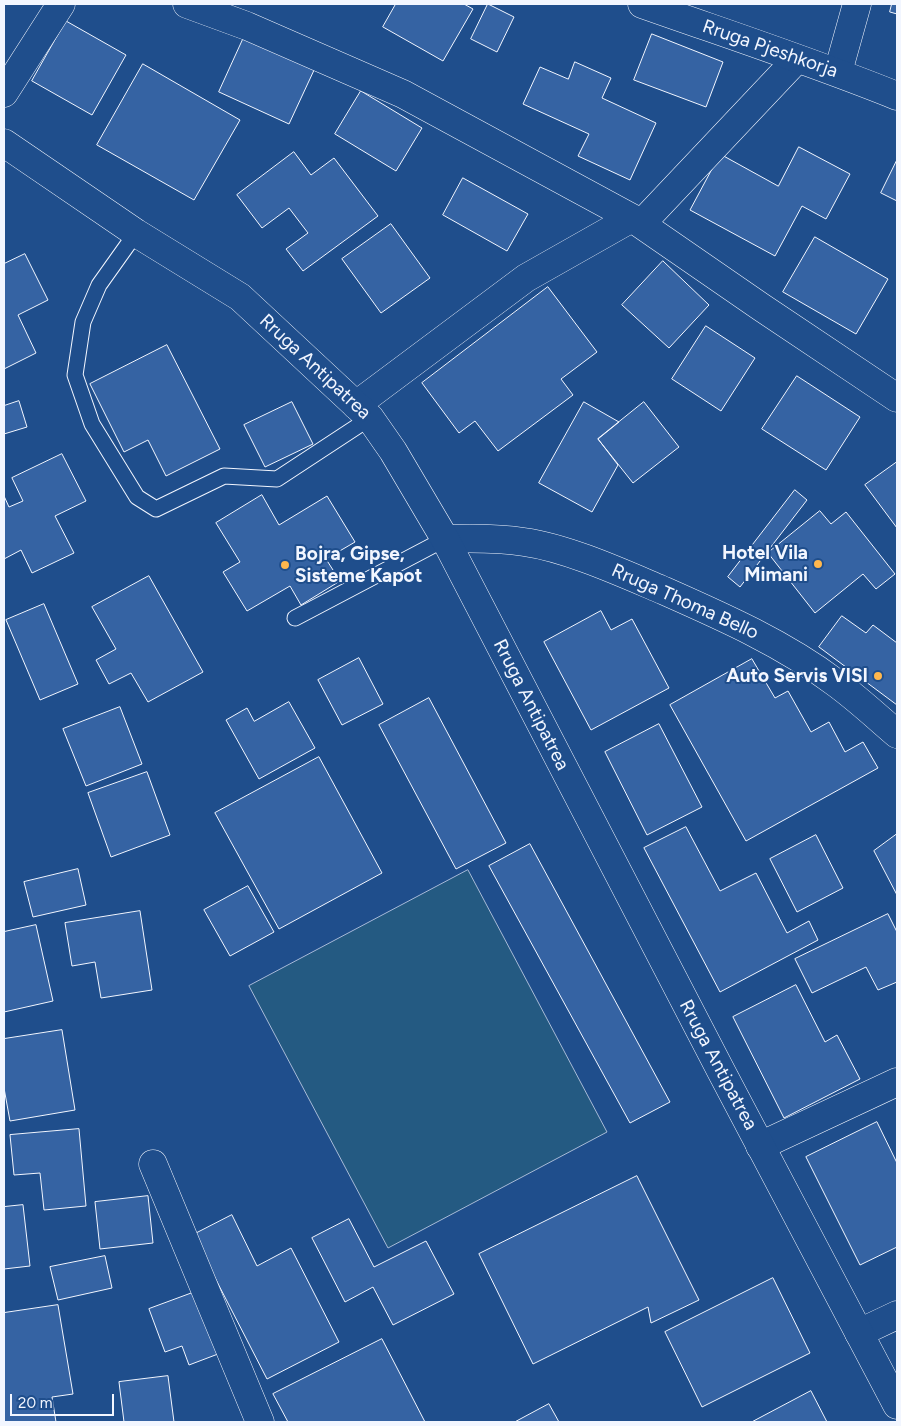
<!DOCTYPE html>
<style>
body{margin:0}
#map{position:relative;width:901px;height:1426px;overflow:hidden;background:#1f4e8c;font-family:Figtree,sans-serif}
canvas{display:block}
.frame{position:absolute;inset:0;border:5px solid #f2f6ff;pointer-events:none}
.scale{position:absolute;left:10px;top:1394px;width:104px;height:22px;box-sizing:border-box;border:2px solid #f2f6ff;border-top:0;padding-left:6px;font-size:15px;line-height:18px;white-space:nowrap;color:#f2f6ff;-webkit-text-stroke:4px #1f4e8c;paint-order:stroke}
</style>
<div id="map">
<canvas width="901" height="1426"></canvas>
<div class="frame"></div>
<div class="scale">20 m</div>
</div>
<script>
const ctx = document.querySelector('canvas').getContext('2d');
ctx.lineJoin = 'round';
function fillPath(path, color) { ctx.fillStyle = color; ctx.fill(path, 'evenodd'); }
function strokePath(path, color, width, dash) { ctx.strokeStyle = color; ctx.lineWidth = width; ctx.lineCap = dash ? 'butt' : 'round'; ctx.setLineDash(dash || []); ctx.stroke(path); }
function write(font, color, halo, rows, align = 'center') {
  ctx.font = font + ' Figtree,sans-serif'; ctx.lineWidth = 4; ctx.setLineDash([]); ctx.textBaseline = 'middle'; ctx.strokeStyle = halo; ctx.fillStyle = color; for (const [text, x, y, turn = 0] of rows) {
    ctx.save(); ctx.translate(x, y); ctx.rotate((+turn || 0) * Math.PI / 180); ctx.textAlign = isNaN(turn) ? turn : align; if (halo) ctx.strokeText(text, 0, 0); ctx.fillText(text, 0, 0); ctx.restore();
  }
}
const green = new Path2D(`
 M 468,870 L 607,1132 L 388,1248 L 249,986 Z`);
const building = new Path2D(`
 M 396,4 L 464,4 L 473,9 L 443,61 L 383,27 Z
 M 488,4 L 514,17 L 497,52 L 471,39 Z
 M 892,4 L 897,4 L 897,14 L 890,12 Z
 M 66,21 L 126,55 L 92,115 L 32,81 Z
 M 652,34 L 723,62 L 706,107 L 634,80 Z
 M 245,35 L 315,68 L 289,124 L 219,92 Z
 M 575,62 L 611,78 L 602,98 L 656,123 L 630,180 L 578,156 L 589,134 L 523,104 L 540,67 L 568,79 Z
 M 143,64 L 240,120 L 194,200 L 97,145 Z
 M 361,91 L 422,128 L 396,171 L 335,134 Z
 M 799,147 L 850,174 L 826,219 L 802,206 L 775,256 L 690,210 L 720,154 L 778,186 Z
 M 294,152 L 311,175 L 334,158 L 378,216 L 303,271 L 286,249 L 308,233 L 289,208 L 262,228 L 237,195 Z
 M 897,160 L 897,201 L 881,193 Z
 M 463,178 L 528,214 L 507,251 L 443,215 Z
 M 391,224 L 430,278 L 381,313 L 342,259 Z
 M 815,237 L 888,279 L 856,334 L 783,292 Z
 M 25,254 L 48,300 L 18,315 L 36,353 L 4,369 L 4,264 Z
 M 663,261 L 709,305 L 669,348 L 622,305 Z
 M 548,287 L 597,352 L 561,379 L 573,395 L 498,451 L 475,421 L 459,433 L 422,383 Z
 M 706,326 L 755,358 L 721,411 L 672,379 Z
 M 167,345 L 220,449 L 166,476 L 148,440 L 124,452 L 90,384 Z
 M 797,376 L 860,417 L 826,470 L 762,429 Z
 M 19,401 L 27,427 L 4,434 L 4,406 Z
 M 292,402 L 313,444 L 265,467 L 244,425 Z
 M 584,402 L 619,422 L 598,439 L 618,465 L 592,512 L 539,483 Z
 M 644,402 L 679,447 L 633,483 L 598,439 Z
 M 62,454 L 86,501 L 55,516 L 74,553 L 32,573 L 21,550 L 4,559 L 4,496 L 9,507 L 23,501 L 12,478 Z
 M 897,462 L 897,528 L 865,485 Z
 M 795,490 L 807,500 L 740,587 L 728,577 Z
 M 262,495 L 279,525 L 327,496 L 355,542 L 326,559 L 340,581 L 301,605 L 290,586 L 247,611 L 223,572 L 240,562 L 216,523 Z
 M 820,511 L 831,524 L 846,512 L 895,574 L 876,589 L 863,574 L 815,613 L 768,553 Z
 M 149,576 L 203,672 L 148,702 L 131,673 L 109,684 L 96,660 L 116,649 L 92,607 Z
 M 44,604 L 78,684 L 40,700 L 6,620 Z
 M 601,611 L 611,630 L 632,619 L 669,688 L 591,730 L 544,642 Z
 M 842,616 L 866,633 L 873,625 L 897,643 L 897,705 L 819,647 Z
 M 359,658 L 383,704 L 342,725 L 318,680 Z
 M 752,659 L 775,698 L 788,691 L 811,732 L 829,722 L 845,752 L 863,742 L 878,768 L 746,841 L 670,705 Z
 M 429,698 L 506,843 L 456,869 L 379,725 Z
 M 289,702 L 315,748 L 259,779 L 226,720 L 247,708 L 254,721 Z
 M 120,707 L 142,764 L 86,786 L 63,729 Z
 M 659,724 L 702,807 L 647,835 L 605,752 Z
 M 319,757 L 382,873 L 279,929 L 215,813 Z
 M 147,772 L 170,835 L 111,857 L 88,793 Z
 M 686,827 L 720,891 L 756,873 L 787,933 L 809,921 L 818,940 L 720,992 L 644,848 Z
 M 897,834 L 897,895 L 874,851 Z
 M 816,835 L 843,888 L 797,912 L 770,859 Z
 M 530,844 L 670,1102 L 630,1123 L 489,866 Z
 M 78,869 L 86,905 L 33,917 L 24,882 Z
 M 248,886 L 274,932 L 230,956 L 204,910 Z
 M 140,911 L 152,990 L 101,998 L 95,962 L 72,966 L 65,923 Z
 M 888,914 L 897,932 L 897,982 L 878,990 L 866,967 L 812,993 L 795,959 Z
 M 36,925 L 53,1001 L 4,1012 L 4,932 Z
 M 796,985 L 825,1042 L 837,1035 L 860,1079 L 784,1118 L 733,1017 Z
 M 62,1030 L 75,1110 L 10,1121 L 4,1088 L 4,1039 Z
 M 877,1122 L 897,1163 L 897,1247 L 860,1265 L 806,1157 Z
 M 79,1129 L 86,1206 L 44,1210 L 40,1173 L 14,1175 L 10,1135 Z
 M 637,1176 L 699,1300 L 651,1323 L 648,1307 L 533,1364 L 479,1254 Z
 M 148,1196 L 153,1243 L 100,1249 L 95,1202 Z
 M 23,1205 L 30,1266 L 4,1269 L 4,1207 Z
 M 232,1215 L 257,1266 L 291,1248 L 339,1342 L 267,1379 L 193,1235 Z
 M 349,1219 L 374,1267 L 426,1241 L 454,1294 L 393,1325 L 373,1287 L 345,1302 L 312,1238 Z
 M 105,1256 L 112,1288 L 58,1300 L 50,1267 Z
 M 773,1278 L 810,1353 L 702,1407 L 665,1332 Z
 M 195,1292 L 218,1354 L 189,1365 L 182,1346 L 165,1352 L 149,1309 Z
 M 58,1305 L 73,1394 L 52,1397 L 56,1422 L 4,1422 L 4,1313 Z
 M 382,1339 L 425,1422 L 288,1422 L 273,1394 Z
 M 168,1376 L 174,1422 L 124,1422 L 119,1382 Z
 M 811,1391 L 827,1422 L 752,1422 Z
 M 549,1404 L 559,1422 L 515,1422 Z`);
const service = new Path2D(`
 M 136,233 L 99,285 L 83,322 L 75,375 L 92,424 L 137,497 L 156,509 L 224,476 L 277,479 L 370,418
 M 295,618 L 445,539`);
const minor = new Path2D(`
 M 187,4 L 247,26 L 403,94 L 632,218 L 761,307 L 897,398
 M 838,72 L 857,4
 M 4,93 L 61,4
 M 642,223 L 797,59
 M 356,405 L 526,278 L 632,218
 M 760,1146 L 897,1082
 M 153,1164 L 260,1422
 M 859,1333 L 897,1315`);
const tertiary = new Path2D(`
 M 642,4 C 727,34 813,62 897,96
 M 445,539 C 472,538 498,538 524,542 C 567,548 620,572 660,589 C 721,616 783,643 836,683 C 858,699 877,717 897,734`);
const primary = new Path2D(`
 M 4,143 L 136,233 L 240,297 L 370,418 L 393,451 L 445,539 L 720,1069 L 897,1405`);
const markers = [
 [818,564,5,"#ffb74d"],
 [285,565,5,"#ffb74d"],
 [878,676,5,"#ffb74d"]
];
const streetNames = [
 ["Rruga Pjeshkorja",770,49,19],
 ["Rruga Antipatrea",315,367,43],
 ["Rruga Thoma Bello",685,602,24],
 ["Rruga Antipatrea",531,705,63],
 ["Rruga Antipatrea",718,1065,62]
];
const poiNames = [
 ["Hotel Vila",808,553],
 ["Mimani",808,575],
 ["Bojra, Gipse,",295,554,"left"],
 ["Sisteme Kapot",295,576,"left"],
 ["Auto Servis VISI",868,676]
];
fillPath(green, '#245a82');
strokePath(green, '#a8bbd7', 1);
fillPath(building, '#3563a3');
strokePath(building, '#f2f6ff', 1);
strokePath(service, '#f2f6ff', 17);
strokePath(minor, '#f2f6ff', 29);
strokePath(tertiary, '#f2f6ff', 29);
strokePath(primary, '#f2f6ff', 29);
strokePath(service, '#1f4e8c', 15);
strokePath(minor, '#1f4e8c', 28);
strokePath(tertiary, '#1f4e8c', 28);
strokePath(primary, '#1f4e8c', 28);
for (const [x, y, r, color] of markers) { const dot = new Path2D(); dot.arc(x, y, r, 0, 2 * Math.PI); ctx.fillStyle = color; ctx.fill(dot); strokePath(dot, '#1f4e8c', 2); }
write('19px', '#f2f6ff', '#1f4e8c', streetNames);
write('bold 19px', '#f2f6ff', '#1f4e8c', poiNames, 'right');
</script>
